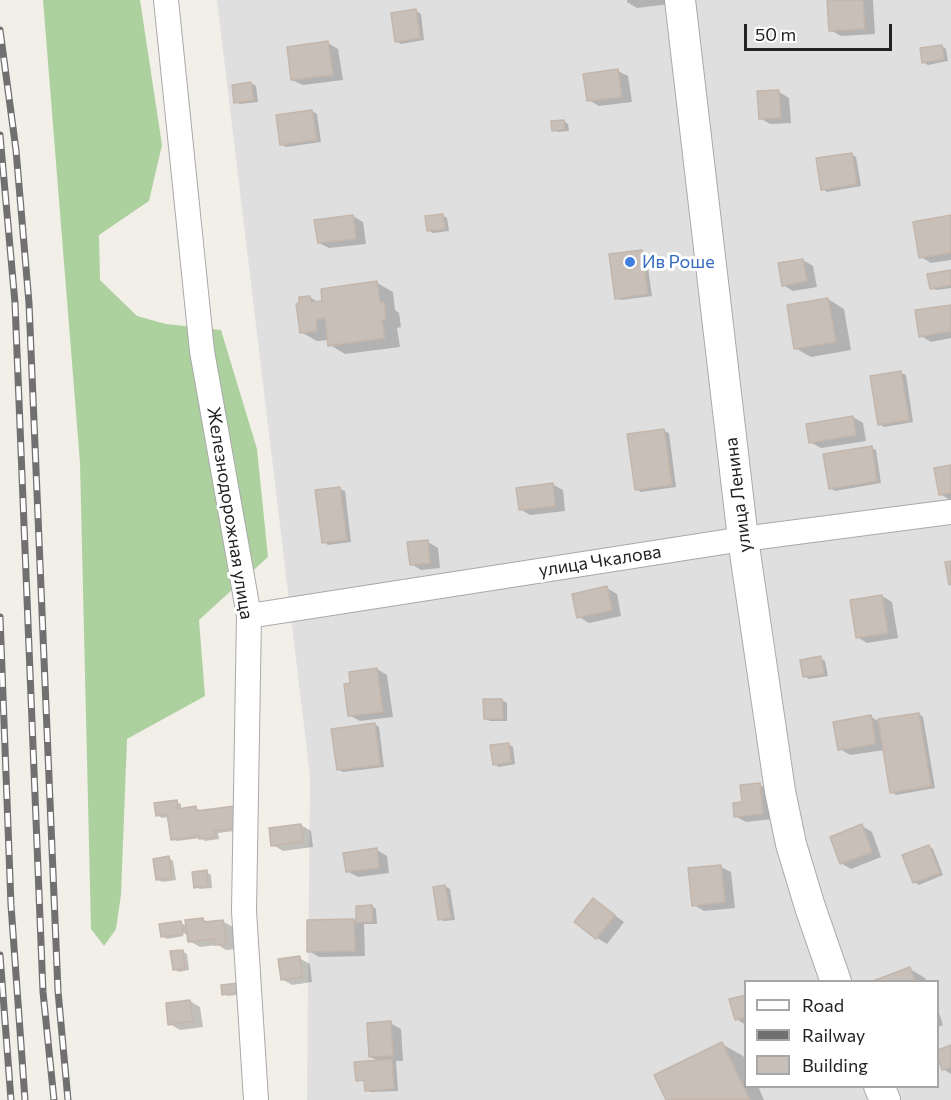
<!DOCTYPE html>
<meta charset="utf-8">
<style>
body{margin:0}
#map{position:relative;width:951px;height:1100px;overflow:hidden;background:#f2efe9;font-family:Commissioner,sans-serif}
canvas{display:block}
.legend{position:absolute;left:744px;top:980px;width:195px;height:108px;box-sizing:border-box;background:#fff;border:2px solid #a7a7a7;margin:0;padding:8px 10px;list-style:none;font-size:18px;color:#222}
.legend li{display:flex;align-items:center;gap:12px;height:30px}
.legend b{width:30px;border:2px solid #a7a7a7}
.scale{position:absolute;left:744px;top:24px;width:148px;height:27px;box-sizing:border-box;border:3px solid #222;border-top:0;padding-left:8px;font-size:18px;line-height:21px;white-space:nowrap;color:#222;-webkit-text-stroke:4px #fff;paint-order:stroke}
</style>
<div id="map">
<canvas width="951" height="1100"></canvas>
<ul class="legend">
<li><b style="height:8px;background:#fff"></b>Road</li>
<li><b style="height:8px;background:#707070"></b>Railway</li>
<li><b style="height:16px;background:#c7bfb8"></b>Building</li>
</ul>
<div class="scale">50 m</div>
</div>
<script>
const ctx = document.querySelector('canvas').getContext('2d');
ctx.lineJoin = 'round';
function fillPath(path, color) { ctx.fillStyle = color; ctx.fill(path, 'evenodd'); }
function strokePath(path, color, width, dash) { ctx.strokeStyle = color; ctx.lineWidth = width; ctx.lineCap = dash ? 'butt' : 'round'; ctx.setLineDash(dash || []); ctx.stroke(path); }
function write(font, color, halo, rows, align = 'center') {
  ctx.font = font + ' Commissioner,sans-serif'; ctx.lineWidth = 6; ctx.setLineDash([]); ctx.textBaseline = 'middle'; ctx.strokeStyle = halo; ctx.fillStyle = color; for (const [text, x, y, turn = 0] of rows) {
    ctx.save(); ctx.translate(x, y); ctx.rotate((+turn || 0) * Math.PI / 180); ctx.textAlign = isNaN(turn) ? turn : align; if (halo) ctx.strokeText(text, 0, 0); ctx.fillText(text, 0, 0); ctx.restore();
  }
}
const residential = new Path2D(`
 M 217,0 L 951,0 L 951,1100 L 307,1100 L 310,776 ZM 746,982 L 938,982 L 938,1086 L 746,1086 Z`);
const forest = new Path2D(`
 M 43,0 L 140,0 L 162,145 L 149,201 L 99,235 L 100,280 L 137,316 L 166,324 L 221,330 L 257,449 L 268,557 L 199,620 L 205,696 L 127,739 L 121,895 L 116,929 L 104,946 L 91,929 L 80,463 Z`);
const shadow = new Path2D(`
 M 627,0 L 669,0 L 670,4 L 637,8 L 627,2 Z
 M 829,0 L 873,0 L 875,34 L 841,36 L 830,30 Z
 M 416,11 L 421,14 L 424,40 L 401,44 L 396,41 Z
 M 328,43 L 338,49 L 343,80 L 303,85 L 292,80 Z
 M 942,46 L 946,49 L 948,61 L 928,65 L 923,62 Z
 M 618,71 L 628,76 L 632,102 L 599,106 L 589,100 Z
 M 251,83 L 256,86 L 258,102 L 240,104 L 236,102 Z
 M 779,92 L 789,98 L 791,123 L 770,124 L 760,118 Z
 M 312,111 L 317,114 L 321,142 L 286,147 L 281,144 Z
 M 564,121 L 568,124 L 569,131 L 558,132 L 553,130 Z
 M 851,154 L 856,157 L 861,186 L 827,192 L 823,189 Z
 M 442,215 L 447,218 L 449,231 L 433,233 L 428,230 Z
 M 353,216 L 363,222 L 366,244 L 329,248 L 319,243 Z
 M 951,217 L 951,260 L 931,263 L 921,257 Z
 M 642,251 L 646,254 L 652,296 L 621,300 L 617,298 Z
 M 803,260 L 813,266 L 817,287 L 793,291 L 783,285 Z
 M 951,272 L 951,288 L 936,290 L 931,288 Z
 M 377,283 L 393,292 L 395,310 L 399,313 L 401,327 L 397,328 L 400,347 L 345,354 L 330,345 L 329,340 L 317,341 L 301,332 L 310,297 L 319,303 Z
 M 828,299 L 844,309 L 851,350 L 811,357 L 795,348 Z
 M 951,306 L 951,338 L 931,342 L 921,336 Z
 M 901,373 L 906,375 L 913,422 L 884,427 L 880,424 Z
 M 853,417 L 863,423 L 866,441 L 821,448 L 810,442 Z
 M 664,431 L 669,433 L 676,487 L 641,492 L 636,489 Z
 M 871,448 L 876,450 L 881,483 L 835,491 L 830,488 Z
 M 951,466 L 951,500 L 950,500 L 940,494 Z
 M 552,484 L 563,490 L 565,511 L 530,515 L 520,509 Z
 M 340,489 L 345,491 L 351,542 L 328,545 L 324,542 Z
 M 428,542 L 438,548 L 440,568 L 421,570 L 411,564 Z
 M 607,588 L 617,594 L 621,616 L 589,623 L 579,617 Z
 M 882,596 L 892,602 L 898,638 L 867,643 L 857,637 Z
 M 821,658 L 825,661 L 828,676 L 809,679 L 804,676 Z
 M 377,669 L 387,675 L 393,717 L 360,721 L 349,715 Z
 M 502,700 L 507,703 L 507,721 L 490,721 L 485,719 Z
 M 919,714 L 923,717 L 935,788 L 896,795 L 892,792 L 885,750 L 850,755 L 840,749 L 871,717 L 878,721 Z
 M 375,724 L 379,727 L 384,767 L 343,772 L 338,769 Z
 M 508,744 L 513,747 L 515,764 L 499,767 L 494,764 Z
 M 760,785 L 770,791 L 773,819 L 746,822 L 735,816 L 743,803 Z
 M 176,802 L 181,804 L 181,810 L 196,808 L 242,830 L 218,833 L 219,839 L 205,841 L 201,838 L 177,841 L 172,839 L 169,817 L 162,818 L 157,815 Z
 M 301,825 L 311,831 L 313,847 L 283,851 L 273,845 Z
 M 862,826 L 872,832 L 881,857 L 851,869 L 841,863 Z
 M 929,847 L 933,849 L 943,875 L 919,885 L 914,882 Z
 M 377,850 L 387,856 L 389,873 L 358,877 L 347,871 Z
 M 169,858 L 173,861 L 176,880 L 162,882 L 157,879 Z
 M 721,867 L 731,872 L 735,908 L 704,911 L 694,905 Z
 M 206,872 L 211,875 L 212,888 L 200,889 L 196,887 Z
 M 445,886 L 450,889 L 455,920 L 444,921 L 440,919 Z
 M 594,900 L 624,922 L 607,944 L 597,938 Z
 M 372,906 L 376,909 L 377,924 L 364,924 L 365,956 L 319,957 L 309,951 L 354,920 L 358,923 Z
 M 203,919 L 209,923 L 222,921 L 233,927 L 236,949 L 226,950 L 218,945 L 200,947 L 189,941 L 189,936 L 177,929 L 175,931 L 184,936 L 167,939 L 162,936 L 181,923 L 187,926 Z
 M 182,951 L 187,954 L 189,970 L 179,972 L 174,969 Z
 M 299,958 L 310,964 L 312,982 L 292,985 L 282,979 Z
 M 910,969 L 925,978 L 927,982 L 877,982 Z
 M 223,987 L 244,994 L 228,996 L 224,994 Z
 M 746,996 L 746,1025 L 736,1019 Z
 M 190,1001 L 200,1007 L 203,1027 L 180,1030 L 170,1024 Z
 M 938,1010 L 943,1025 L 938,1027 Z
 M 390,1023 L 401,1029 L 403,1061 L 396,1061 L 398,1091 L 371,1092 L 366,1090 L 366,1082 L 357,1080 L 379,1061 L 370,1057 Z
 M 722,1044 L 743,1056 L 746,1061 L 746,1086 L 758,1086 L 764,1100 L 668,1100 Z
 M 951,1046 L 951,1074 L 943,1069 L 938,1054 L 938,1051 Z`);
const building = new Path2D(`
 M 827,0 L 863,0 L 865,29 L 829,31 Z
 M 416,9 L 420,38 L 395,42 L 391,13 Z
 M 328,41 L 333,75 L 291,80 L 287,47 Z
 M 942,45 L 944,59 L 922,63 L 920,48 Z
 M 618,69 L 622,97 L 587,101 L 583,74 Z
 M 251,82 L 254,100 L 234,103 L 232,85 Z
 M 779,90 L 781,118 L 759,119 L 757,91 Z
 M 312,110 L 317,140 L 280,145 L 276,115 Z
 M 564,120 L 565,129 L 552,131 L 551,121 Z
 M 852,153 L 857,184 L 821,190 L 816,158 Z
 M 443,214 L 445,229 L 427,231 L 425,216 Z
 M 353,215 L 356,239 L 318,243 L 314,220 Z
 M 951,215 L 951,253 L 919,258 L 913,222 Z
 M 642,250 L 648,294 L 615,299 L 609,254 Z
 M 803,259 L 807,281 L 782,286 L 778,263 Z
 M 951,270 L 951,285 L 930,289 L 927,274 Z
 M 377,281 L 380,303 L 384,302 L 386,319 L 382,320 L 385,338 L 328,346 L 325,318 L 316,320 L 317,331 L 300,333 L 296,304 L 299,303 L 299,297 L 310,296 L 311,302 L 322,301 L 321,289 Z
 M 828,298 L 836,342 L 794,349 L 787,305 Z
 M 951,305 L 951,331 L 919,337 L 915,310 Z
 M 901,371 L 909,420 L 878,425 L 870,376 Z
 M 853,416 L 856,435 L 809,443 L 806,424 Z
 M 664,429 L 672,485 L 635,490 L 627,434 Z
 M 872,446 L 877,481 L 829,489 L 823,454 Z
 M 951,465 L 951,493 L 939,495 L 934,468 Z
 M 553,483 L 555,506 L 519,510 L 516,488 Z
 M 340,487 L 347,540 L 322,543 L 315,490 Z
 M 428,540 L 430,563 L 410,565 L 407,542 Z
 M 951,561 L 951,584 L 949,585 L 945,562 Z
 M 607,586 L 612,610 L 577,618 L 572,594 Z
 M 882,595 L 888,633 L 856,638 L 850,600 Z
 M 821,656 L 824,674 L 803,677 L 800,660 Z
 M 377,668 L 383,712 L 348,716 L 344,684 L 350,683 L 349,672 Z
 M 483,699 L 502,699 L 503,719 L 484,719 Z
 M 919,713 L 931,786 L 890,793 L 878,719 Z
 M 871,715 L 876,744 L 838,750 L 833,722 Z
 M 375,723 L 380,765 L 337,770 L 331,729 Z
 M 509,743 L 511,762 L 493,765 L 490,745 Z
 M 760,783 L 763,814 L 734,817 L 733,803 L 742,802 L 740,785 Z
 M 177,800 L 178,809 L 196,806 L 196,811 L 235,806 L 238,828 L 214,831 L 215,837 L 199,839 L 199,836 L 171,840 L 167,814 L 156,816 L 154,803 Z
 M 301,824 L 303,842 L 271,846 L 269,828 Z
 M 862,824 L 872,852 L 840,864 L 830,837 Z
 M 929,845 L 940,873 L 913,883 L 902,855 Z
 M 377,848 L 379,868 L 346,872 L 343,853 Z
 M 169,856 L 172,878 L 156,880 L 153,859 Z
 M 721,865 L 725,902 L 692,906 L 688,868 Z
 M 207,870 L 208,886 L 194,888 L 192,872 Z
 M 445,885 L 451,918 L 438,920 L 433,887 Z
 M 593,898 L 615,915 L 596,939 L 574,922 Z
 M 372,905 L 373,922 L 356,923 L 356,906 Z
 M 203,918 L 204,922 L 223,920 L 226,944 L 215,945 L 214,939 L 188,942 L 185,920 Z
 M 354,919 L 355,951 L 307,952 L 307,920 Z
 M 181,921 L 183,934 L 161,937 L 159,924 Z
 M 183,950 L 185,968 L 173,970 L 170,951 Z
 M 300,956 L 302,977 L 281,980 L 278,959 Z
 M 910,967 L 915,982 L 873,982 L 873,981 Z
 M 239,983 L 240,992 L 222,995 L 221,985 Z
 M 746,995 L 746,1017 L 735,1020 L 729,999 Z
 M 190,1000 L 193,1021 L 168,1025 L 166,1003 Z
 M 391,1021 L 393,1056 L 369,1057 L 367,1023 Z
 M 722,1042 L 750,1100 L 666,1100 L 654,1075 Z
 M 951,1045 L 951,1067 L 942,1070 L 938,1058 L 938,1050 Z
 M 392,1059 L 394,1089 L 365,1091 L 364,1080 L 356,1081 L 354,1062 Z`);
const minor = new Path2D(`
 M 166,0 L 202,351 L 249,616 L 244,911 L 256,1100
 M 249,616 L 743,539 L 951,512`);
const tertiary = new Path2D(`
 M 680,0 L 743,539 L 780,791 L 791,844 L 810,907 L 836,982
 M 879,1086 L 885,1100`);
const rail = new Path2D(`
 M 0,30 L 16,150 L 29,303 L 58,991 L 68,1100
 M 0,135 L 15,303 L 43,992 L 54,1100
 M 0,617 L 11,905 L 25,1100
 M 0,955 L 11,1100`);
const markers = [
 [630,262,6,"#3f7fe0"]
];
const shopNames = [
 ["Ив Роше",642,262]
];
const streetNames = [
 ["улица Ленина",738,495,-97],
 ["Железнодорожная улица",230,513,81],
 ["улица Чкалова",600,561,-9]
];
fillPath(residential, '#e0dfdf');
fillPath(forest, '#add19e');
fillPath(shadow, '#0003');
fillPath(building, '#c7bfb8');
strokePath(building, '#c4b6ab', 1.5);
strokePath(minor, '#a9a9a9', 26);
strokePath(tertiary, '#a9a9a9', 32);
strokePath(minor, '#fff', 24);
strokePath(tertiary, '#fff', 30);
strokePath(rail, '#707070', 7);
strokePath(rail, '#fff', 4.5, [14]);
for (const [x, y, r, color] of markers) { const dot = new Path2D(); dot.arc(x, y, r, 0, 2 * Math.PI); ctx.fillStyle = color; ctx.fill(dot); strokePath(dot, '#fff', 2); }
write('18px', '#366cbe', '#fff', shopNames, 'left');
write('18px', '#222', '#fff', streetNames);
</script>
